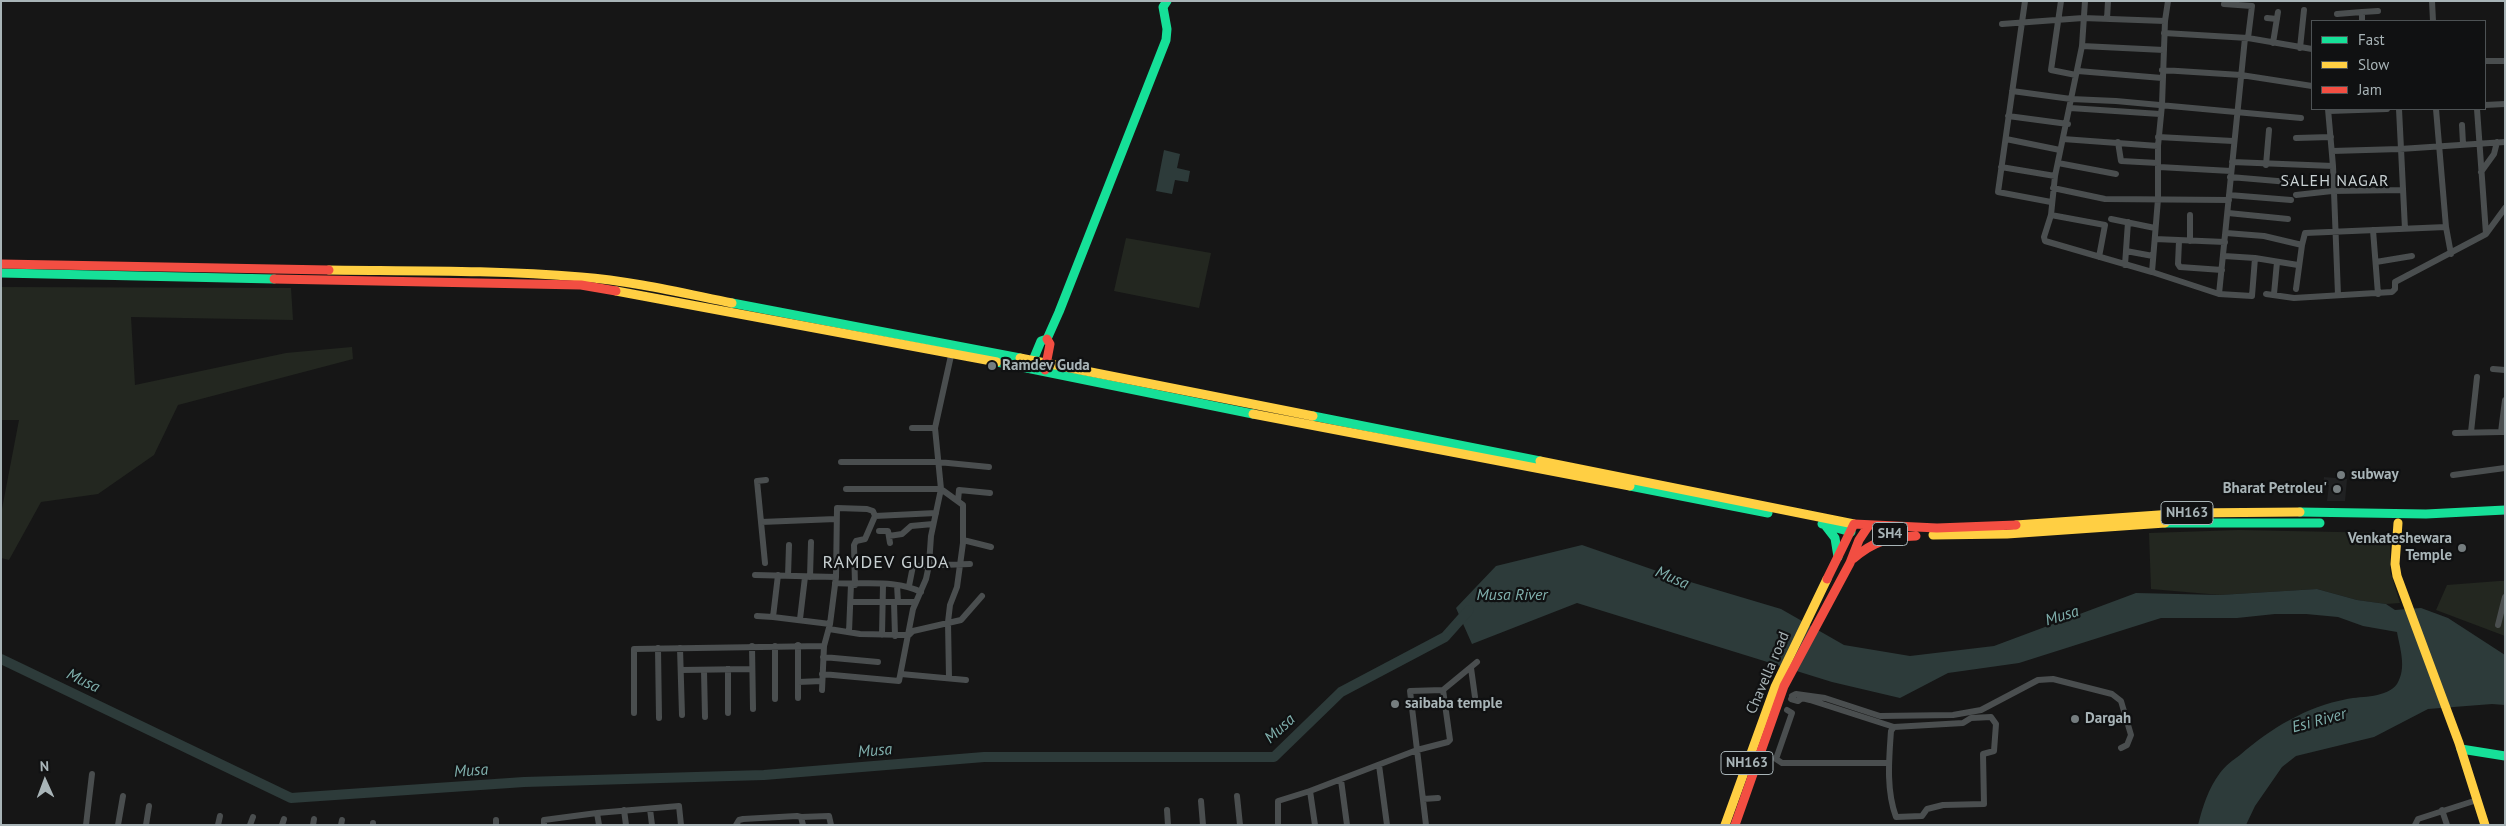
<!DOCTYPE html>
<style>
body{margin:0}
#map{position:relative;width:2506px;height:826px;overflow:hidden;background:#161616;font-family:"PT Sans",sans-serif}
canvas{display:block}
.frame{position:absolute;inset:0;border:2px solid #a8b4b7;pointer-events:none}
.legend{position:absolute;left:2311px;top:20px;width:175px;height:90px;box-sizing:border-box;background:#101112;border:1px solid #4d5254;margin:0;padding:6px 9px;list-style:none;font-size:15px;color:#a8b4b7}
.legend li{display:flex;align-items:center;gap:10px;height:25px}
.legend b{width:25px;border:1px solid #4d5254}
.north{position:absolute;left:20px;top:756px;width:50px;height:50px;-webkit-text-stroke:4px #101112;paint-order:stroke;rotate:358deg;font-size:14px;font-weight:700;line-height:20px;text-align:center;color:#a8b4b7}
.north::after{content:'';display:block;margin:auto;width:18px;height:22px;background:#a8b4b7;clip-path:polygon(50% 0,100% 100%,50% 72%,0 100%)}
</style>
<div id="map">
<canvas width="2506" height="826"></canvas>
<div class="frame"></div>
<ul class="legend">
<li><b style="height:6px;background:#16e098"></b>Fast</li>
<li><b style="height:6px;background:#ffcf43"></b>Slow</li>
<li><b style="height:6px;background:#f24e42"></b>Jam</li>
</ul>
<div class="north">N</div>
</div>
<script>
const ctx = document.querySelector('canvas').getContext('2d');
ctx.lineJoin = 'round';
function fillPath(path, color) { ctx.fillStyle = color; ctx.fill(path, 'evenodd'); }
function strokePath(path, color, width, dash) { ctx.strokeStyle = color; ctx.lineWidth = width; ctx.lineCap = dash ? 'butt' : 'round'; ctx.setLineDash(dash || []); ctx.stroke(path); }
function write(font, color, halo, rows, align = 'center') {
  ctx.font = font + ' "PT Sans",sans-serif'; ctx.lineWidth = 4.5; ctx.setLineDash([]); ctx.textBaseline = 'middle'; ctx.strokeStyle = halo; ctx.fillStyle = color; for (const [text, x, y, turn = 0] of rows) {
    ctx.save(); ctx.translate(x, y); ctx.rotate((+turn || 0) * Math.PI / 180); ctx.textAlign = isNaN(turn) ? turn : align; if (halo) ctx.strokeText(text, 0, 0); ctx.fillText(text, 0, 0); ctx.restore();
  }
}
const built = new Path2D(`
 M 2324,477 L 2347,479 L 2345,501 L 2327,501 L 2329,485 L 2323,485 Z`);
const green = new Path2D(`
 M 1126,238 L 1211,253 L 1199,308 L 1114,291 Z
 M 1,287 L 291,288 L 293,320 L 131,317 L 135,385 L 286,353 L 352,347 L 353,359 L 178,405 L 154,455 L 98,494 L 41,502 L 9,560 L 1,558 L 1,514 L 19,420 L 1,420 Z
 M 2239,530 L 2388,533 L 2390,541 L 2390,571 L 2400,603 L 2386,604 L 2357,600 L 2317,589 L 2220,595 L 2151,589 L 2149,533 Z
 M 2499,581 L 2505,581 L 2505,636 L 2436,610 L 2447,585 Z`);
const water = new Path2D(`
 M 1164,150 L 1180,154 L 1177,168 L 1190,171 L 1188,182 L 1175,180 L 1172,194 L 1156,191 Z
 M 1582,545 L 1677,578 L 1781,609 L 1844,645 L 1910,656 L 1994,646 L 2136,593 L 2220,595 L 2317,589 L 2357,600 L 2386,604 L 2395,610 L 2421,608 L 2448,618 L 2505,655 L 2505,705 L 2492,704 L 2428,709 L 2374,737 L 2296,756 L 2282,767 L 2255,806 L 2246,825 L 2198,825 C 2203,806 2208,789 2220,773 C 2225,766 2233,760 2240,755 C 2271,728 2306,707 2347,699 C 2362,696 2387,698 2397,684 C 2407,668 2400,649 2397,632 L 2363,626 L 2338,617 L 2306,614 L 2275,614 L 2237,618 L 2161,618 L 2019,663 L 1948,673 L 1900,698 L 1832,682 L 1577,603 L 1472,644 L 1456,608 L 1496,566 Z`);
const river = new Path2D(`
 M 1,659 L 291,798 L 524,782 L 764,775 L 984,757 L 1274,757 L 1341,692 L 1445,637 L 1469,610`);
const street = new Path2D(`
 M 2025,1 L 1998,192 L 2051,202
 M 2061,1 L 2051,70 L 2076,75
 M 2085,1 L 2082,46 L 2055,176 L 2051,215 L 2044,237 L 2045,241 L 2152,272 L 2219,294 L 2252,296 L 2255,258 L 2224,256
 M 2432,1 L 2433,21
 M 2224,4 L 2252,6 L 2248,38
 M 2362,12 L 2378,11
 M 2337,14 L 2362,12 L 2362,21
 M 2267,18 L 2277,19
 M 2107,19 L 2108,1
 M 2002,24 L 2083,18 L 2165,21
 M 2164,33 L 2248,38 L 2312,49
 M 2273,43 L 2278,12
 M 2082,46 L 2164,50
 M 2300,48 L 2304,10
 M 2485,61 L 2505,61
 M 2162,70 L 2241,75 L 2312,86
 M 2078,71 L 2162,78
 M 2012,91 L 2071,99 L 2116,101 L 2301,118
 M 2485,105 L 2505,104
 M 2070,108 L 2160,114
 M 2328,109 L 2333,166 L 2338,295
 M 2399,109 L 2405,229
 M 2436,109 L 2446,227
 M 2329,111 L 2387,109
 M 2008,116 L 2068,124
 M 2462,125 L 2463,144
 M 2158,137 L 2233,141
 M 2296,138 L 2331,137
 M 2006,139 L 2060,150
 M 2063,139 L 2158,146
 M 2118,142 L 2121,161 L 2158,163
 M 2332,151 L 2400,149 L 2505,142
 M 2232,162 L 2333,166
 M 2058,163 L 2116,174
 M 2266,165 L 2269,130
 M 2001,167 L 2055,176
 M 2159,167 L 2231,171
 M 2481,172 L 2494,154 L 2497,142
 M 2230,177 L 2289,182
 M 2053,188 L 2105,199 L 2229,200
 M 2229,195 L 2291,200
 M 2296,195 L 2332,191 L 2402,190
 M 2228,213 L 2288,219
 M 2051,215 L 2105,225 L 2099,257
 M 2190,215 L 2190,241
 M 2111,219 L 2155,228
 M 2373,230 L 2378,294
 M 2226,233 L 2264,236 L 2302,245 L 2305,233 L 2446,227 L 2451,254
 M 2486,234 L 2505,208
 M 2155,239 L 2225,242
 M 2179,241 L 2178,264 L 2180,267 L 2222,270
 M 2126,251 L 2153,256
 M 2255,258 L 2298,265
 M 2376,262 L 2412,256
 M 2125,265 L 2128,222
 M 2152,272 L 2158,199 L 2158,146 L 2162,105 L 2165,21 L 2168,1
 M 2296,289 L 2302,245
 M 2219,294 L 2245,38
 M 2266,294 L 2294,298 L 2392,292 L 2395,289 L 2395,282 L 2486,234 L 2477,109
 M 2274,294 L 2277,262
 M 2493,369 L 2505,370
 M 912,428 L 935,428
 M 2471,432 L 2477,377
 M 2504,432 L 2501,432 L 2505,400
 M 2455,433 L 2501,432
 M 841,462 L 938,462 L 989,467
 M 2453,475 L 2505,468
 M 846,489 L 941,489 L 963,505 L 963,543 L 957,587 L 950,605 L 948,622 L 949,678
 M 958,501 L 959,490 L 990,493
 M 761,522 L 836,519
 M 879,531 L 888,531 L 890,543
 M 889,536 L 902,534 L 911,526 L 933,524
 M 963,540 L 991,547
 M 765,563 L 757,481 L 766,480
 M 755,575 L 836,577
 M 778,575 L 773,617 L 830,624
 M 788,576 L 789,545
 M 810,577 L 811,542
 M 835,583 C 863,585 896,579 921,592
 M 855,585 L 854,545 L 856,541 L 865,539 L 875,516 L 936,513
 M 897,585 L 898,602
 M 909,586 L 913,566 L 970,564
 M 851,602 L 916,602
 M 894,602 L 895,636
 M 757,616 L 773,617
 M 800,619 L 805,577
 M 2498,625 L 2505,597
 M 829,629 L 860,634 L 909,635 L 913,631 L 961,620 L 982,596
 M 849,632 L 851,584
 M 882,635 L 883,585
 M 798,645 L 798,698
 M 752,646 L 753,709
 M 775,646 L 775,699
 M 658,648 L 659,718
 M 680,648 L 682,715
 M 823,657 L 878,662
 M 1471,668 L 1475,697
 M 728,669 L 728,713
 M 681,670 L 751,669
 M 704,670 L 705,717
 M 822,674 L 899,681 L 913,609 L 926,579 L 929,565 L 931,536 L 941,489 L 935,428 L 952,351
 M 901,674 L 966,680
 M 798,682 L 822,681
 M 822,690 L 824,646 L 830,624 L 836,577 L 837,508 L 867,509 L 873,511 L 875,516
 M 1792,696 L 1796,694 L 1825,698 L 1880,716 L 1953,715 L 1981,710 L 2038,680 L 2053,679 L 2112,694 L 2121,701 L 2131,735 L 2127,745 L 2121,748
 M 1791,699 L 1798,701 L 1802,698 L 1810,700 L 1894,727 L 1891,731 C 1889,759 1886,790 1896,817 L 1922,816 L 1927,809 L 1943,805 L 1984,804 L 1983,754 L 1994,751 L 1996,724 L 1991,717 L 1971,718 L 1963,723 L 1894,727
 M 1787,710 L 1792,713 L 1776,759 L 1782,763 L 1889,763
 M 634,713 L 634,649 L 824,646
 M 1379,765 L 1387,825
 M 1341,780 L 1347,825
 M 1310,791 L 1315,825
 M 1237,796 L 1240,825
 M 1423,799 L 1438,798
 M 1201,801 L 1203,825
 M 650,809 L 652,825
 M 624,810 L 626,825
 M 1167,810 L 1168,825
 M 2442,810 L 2447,825
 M 597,813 L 599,825
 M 801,817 L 829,816 L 831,825
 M 496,820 L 496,825
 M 86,825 L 92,774
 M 118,825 L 123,796
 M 146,825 L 149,806
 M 218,825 L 220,816
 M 250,825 L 253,817
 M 282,825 L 284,819
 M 313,825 L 314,819
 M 341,825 L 342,820
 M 373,825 L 373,823
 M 544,825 L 544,820 L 597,813 L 679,806 L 681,825
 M 736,825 L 739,820 L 743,819 L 797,816 L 801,817 L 803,825
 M 1278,825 L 1278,801 L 1310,791 L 1417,750 L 1448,742 L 1450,740 L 1443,690
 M 1426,825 L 1410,691 L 1443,690 L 1477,662
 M 2415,825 L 2418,819 L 2477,800`);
const fast = new Path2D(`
 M 1,273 L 274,279
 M 732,303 L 1020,358
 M 997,362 L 1253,414
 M 1031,365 L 1041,341 L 1047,339 L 1059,312 L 1166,40 L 1167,29 L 1163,7 L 1167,1
 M 1313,416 L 1540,461
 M 1630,486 L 1768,513
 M 2300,512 L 2426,514 L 2505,510
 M 2165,523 L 2320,523
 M 1822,524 L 1851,532
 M 1825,525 L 1835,538 L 1838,557
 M 2461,749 L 2505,756`);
const slow = new Path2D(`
 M 329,270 C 413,271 497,270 581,277 C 632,281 682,293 732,303
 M 616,291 L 997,362
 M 1020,358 L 1313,416
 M 1253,414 L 1630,486
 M 1540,461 L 1854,524
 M 2398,523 L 2395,564 L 2397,576 L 2459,743 L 2485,825
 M 2016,525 L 2187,513 L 2300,512
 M 1933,535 L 2007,534 L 2165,523
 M 1725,825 L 1775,687 L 1827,579`);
const jam = new Path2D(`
 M 1,264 L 329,270
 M 274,279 L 581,285 L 616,291
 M 1045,370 L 1050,344 L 1047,339
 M 1853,559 C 1873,541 1890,537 1916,536
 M 1827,579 L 1854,524 L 1937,528 L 2016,525
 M 1735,825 L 1784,686 L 1850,563 L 1859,540 L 1869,525`);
const markers = [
 [992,366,5,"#757d7f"],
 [2341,475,5,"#757d7f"],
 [2337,489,5,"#757d7f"],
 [2462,548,5,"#757d7f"],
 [1395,704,5,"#757d7f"],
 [2075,719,5,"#757d7f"]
];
const shields = [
 [2187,513,52],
 [1890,534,35],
 [1747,763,52]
];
const shieldNames = [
 ["NH163",2187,513],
 ["SH4",1890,534],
 ["NH163",1747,763]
];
const poiNames = [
 ["Ramdev Guda",1002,366],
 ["subway",2351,475],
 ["Bharat Petroleu'",2327,489,"right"],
 ["Venkateshewara",2452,539,"right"],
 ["Temple",2452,556,"right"],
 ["saibaba temple",1405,704],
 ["Dargah",2085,719]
];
const streetNames = [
 ["Chavella road",1768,673,-67]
];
const neighbourhoodNames = [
 ["SALEH NAGAR",2335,181]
];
const waterNames = [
 ["Musa",1672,578,23],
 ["Musa River",1512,595],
 ["Musa",2062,616,-17],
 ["Musa",83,681,26],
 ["Esi River",2319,721,-15],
 ["Musa",1280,729,-42],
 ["Musa",875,751,-5],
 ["Musa",471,771,-4]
];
const quarterNames = [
 ["RAMDEV GUDA",886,563]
];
fillPath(built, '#202122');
fillPath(green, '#232720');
fillPath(water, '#2d3b3a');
strokePath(river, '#2d3b3a', 10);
strokePath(street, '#4a4e4f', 6);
strokePath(fast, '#16e098', 9);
strokePath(slow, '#ffcf43', 9);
strokePath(jam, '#f24e42', 9);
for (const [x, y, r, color] of markers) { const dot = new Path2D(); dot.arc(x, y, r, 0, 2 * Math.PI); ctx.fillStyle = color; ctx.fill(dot); strokePath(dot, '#101112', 2); }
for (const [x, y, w] of shields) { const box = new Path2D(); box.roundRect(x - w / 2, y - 11.5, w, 23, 4); ctx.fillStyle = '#101112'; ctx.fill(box); strokePath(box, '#a8b4b7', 1); }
write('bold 14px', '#a8b4b7', null, shieldNames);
write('bold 15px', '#a8b4b7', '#101112', poiNames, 'left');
write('15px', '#a8b4b7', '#101112', streetNames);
ctx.letterSpacing = '1px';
write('16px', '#c9d1d3', '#101112', neighbourhoodNames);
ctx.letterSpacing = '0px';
write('italic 16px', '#80b0ad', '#101112', waterNames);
ctx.letterSpacing = '1px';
write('18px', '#c9d1d3', '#101112', quarterNames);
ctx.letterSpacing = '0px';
</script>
